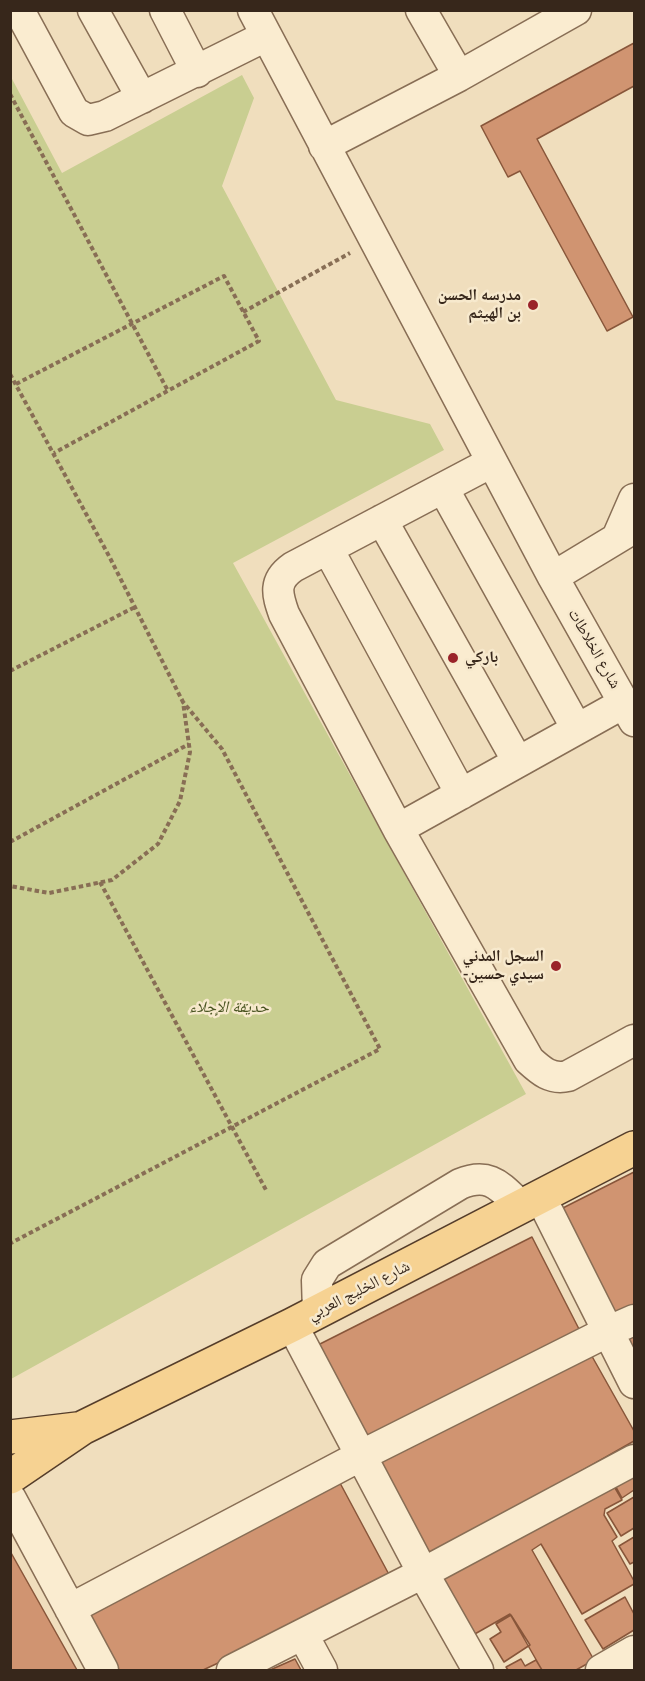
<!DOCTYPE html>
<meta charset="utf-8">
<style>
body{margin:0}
#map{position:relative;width:645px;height:1681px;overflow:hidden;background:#f0debd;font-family:"Times New Roman",serif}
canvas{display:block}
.frame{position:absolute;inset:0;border:12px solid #37271b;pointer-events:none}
</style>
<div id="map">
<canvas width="645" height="1681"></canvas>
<div class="frame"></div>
</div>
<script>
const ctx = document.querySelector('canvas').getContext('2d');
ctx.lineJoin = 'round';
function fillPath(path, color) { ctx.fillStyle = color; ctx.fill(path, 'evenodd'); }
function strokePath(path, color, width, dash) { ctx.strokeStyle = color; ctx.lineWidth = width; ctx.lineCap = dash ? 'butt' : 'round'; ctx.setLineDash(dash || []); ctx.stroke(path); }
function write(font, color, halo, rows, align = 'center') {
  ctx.font = font + ' "Times New Roman","Noto Naskh Arabic",serif'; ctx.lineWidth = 5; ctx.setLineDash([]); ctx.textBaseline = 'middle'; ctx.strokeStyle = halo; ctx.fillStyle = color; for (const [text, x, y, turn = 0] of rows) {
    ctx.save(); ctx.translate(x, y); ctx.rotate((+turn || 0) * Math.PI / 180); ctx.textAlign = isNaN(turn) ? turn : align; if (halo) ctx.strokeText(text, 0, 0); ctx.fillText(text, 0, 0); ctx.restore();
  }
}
const green = new Path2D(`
 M 242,75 L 254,98 L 222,186 L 336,400 L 430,424 L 444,450 L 233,563 L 526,1094 L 11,1379 L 11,77 L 62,173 Z`);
const building = new Path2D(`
 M 634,43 L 634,86 L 537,139 L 633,317 L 607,331 L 520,171 L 508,177 L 481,126 Z
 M 634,1172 L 634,1309 L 608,1321 L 553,1213 Z
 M 532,1237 L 580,1331 L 365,1445 L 314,1347 Z
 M 634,1336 L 634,1370 L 620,1343 Z
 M 589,1351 L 634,1431 L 634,1441 L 423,1561 L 372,1466 Z
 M 608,1476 L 622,1500 L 605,1509 L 604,1515 L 617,1537 L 612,1541 L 634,1581 L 634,1584 L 582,1614 L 541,1544 L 532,1550 L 594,1660 L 576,1670 L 542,1670 L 510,1614 L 466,1639 L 431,1578 Z
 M 634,1476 L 634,1490 L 622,1498 L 616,1487 Z
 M 340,1483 L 393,1582 L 203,1670 L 110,1670 L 83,1619 Z
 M 634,1497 L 634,1528 L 621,1536 L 607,1513 Z
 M 634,1537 L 634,1562 L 630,1564 L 619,1546 Z
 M 10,1551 L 77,1670 L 10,1670 Z
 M 625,1597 L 634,1614 L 634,1630 L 603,1649 L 585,1620 Z
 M 511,1615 L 530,1645 L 504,1662 L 490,1639 L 501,1632 L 496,1624 Z
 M 295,1659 L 301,1670 L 270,1670 Z
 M 521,1659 L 525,1666 L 536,1660 L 542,1670 L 508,1670 L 506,1667 Z`);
const path = new Path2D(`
 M 10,94 L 168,391
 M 243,312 L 350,253
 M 10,374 L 109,556 L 183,702 L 190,752 L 180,801 L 158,844 L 112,880 L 49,893 L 10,886
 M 16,384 L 224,276 L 259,341 L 54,453
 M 10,671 L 135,607
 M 10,842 L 189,744
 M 100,882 L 266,1190
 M 10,1241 L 11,1243 L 380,1049 L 222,749 L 183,702`);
const minor = new Path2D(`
 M 19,10 L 74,112 L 88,120 L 105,116 L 266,36
 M 93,10 L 142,98
 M 165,10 L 197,72
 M 253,10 L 553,577 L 634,721
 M 421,10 L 459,76
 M 324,146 L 459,76 L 576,10
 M 492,462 L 293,567 C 273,581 277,594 284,614 L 398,829 L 529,1060 C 541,1071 551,1080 568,1076 L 634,1040
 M 443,488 L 577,729
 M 382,520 L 518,762
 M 617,538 L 634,499
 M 328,549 L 461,794
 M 553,577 L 634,528
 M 398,829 L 624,703
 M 541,1198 L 634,1383
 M 318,1312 L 317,1280 L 327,1264 L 460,1184 C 491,1171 501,1188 522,1207
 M 292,1325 L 423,1573 L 478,1670
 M 11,1499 L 103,1670
 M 70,1609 L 362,1455 L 609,1331 L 634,1320
 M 303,1635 L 322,1670
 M 232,1670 L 423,1573 L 634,1460
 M 601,1670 L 634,1651`);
const major = new Path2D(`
 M 10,1437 L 77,1429
 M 10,1477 L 82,1428 L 292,1325 L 634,1148`);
const markers = [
 [533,305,6,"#9a2329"],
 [453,658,6,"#9a2329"],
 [556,966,6,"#9a2329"]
];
const poiNames = [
 ["مدرسه الحسن",521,296],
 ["بن الهيثم",521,314],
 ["باركي",465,658,"left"],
 ["السجل المدني",544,957],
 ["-سيدي حسين",544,975]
];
const streetNames = [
 ["شارع الخلاطات",594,649,60],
 ["شارع الخليج العربي",359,1291,-27]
];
const parkNames = [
 ["حديقة الإجلاء",229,1008]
];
fillPath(green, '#c9ce91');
fillPath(building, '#d09471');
strokePath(building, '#88563a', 1.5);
strokePath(minor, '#886e55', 33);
strokePath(major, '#553d2a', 36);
strokePath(path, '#886e55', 4, [4.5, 3]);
strokePath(minor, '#faecd0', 30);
strokePath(major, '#f6d292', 33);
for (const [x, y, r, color] of markers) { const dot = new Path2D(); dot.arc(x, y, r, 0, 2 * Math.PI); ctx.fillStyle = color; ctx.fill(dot); strokePath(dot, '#f7e9cd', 2); }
write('bold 16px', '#37271b', '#f7e9cd', poiNames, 'right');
write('16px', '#37271b', '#f7e9cd', streetNames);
write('italic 16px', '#495421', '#f7e9cd', parkNames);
</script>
